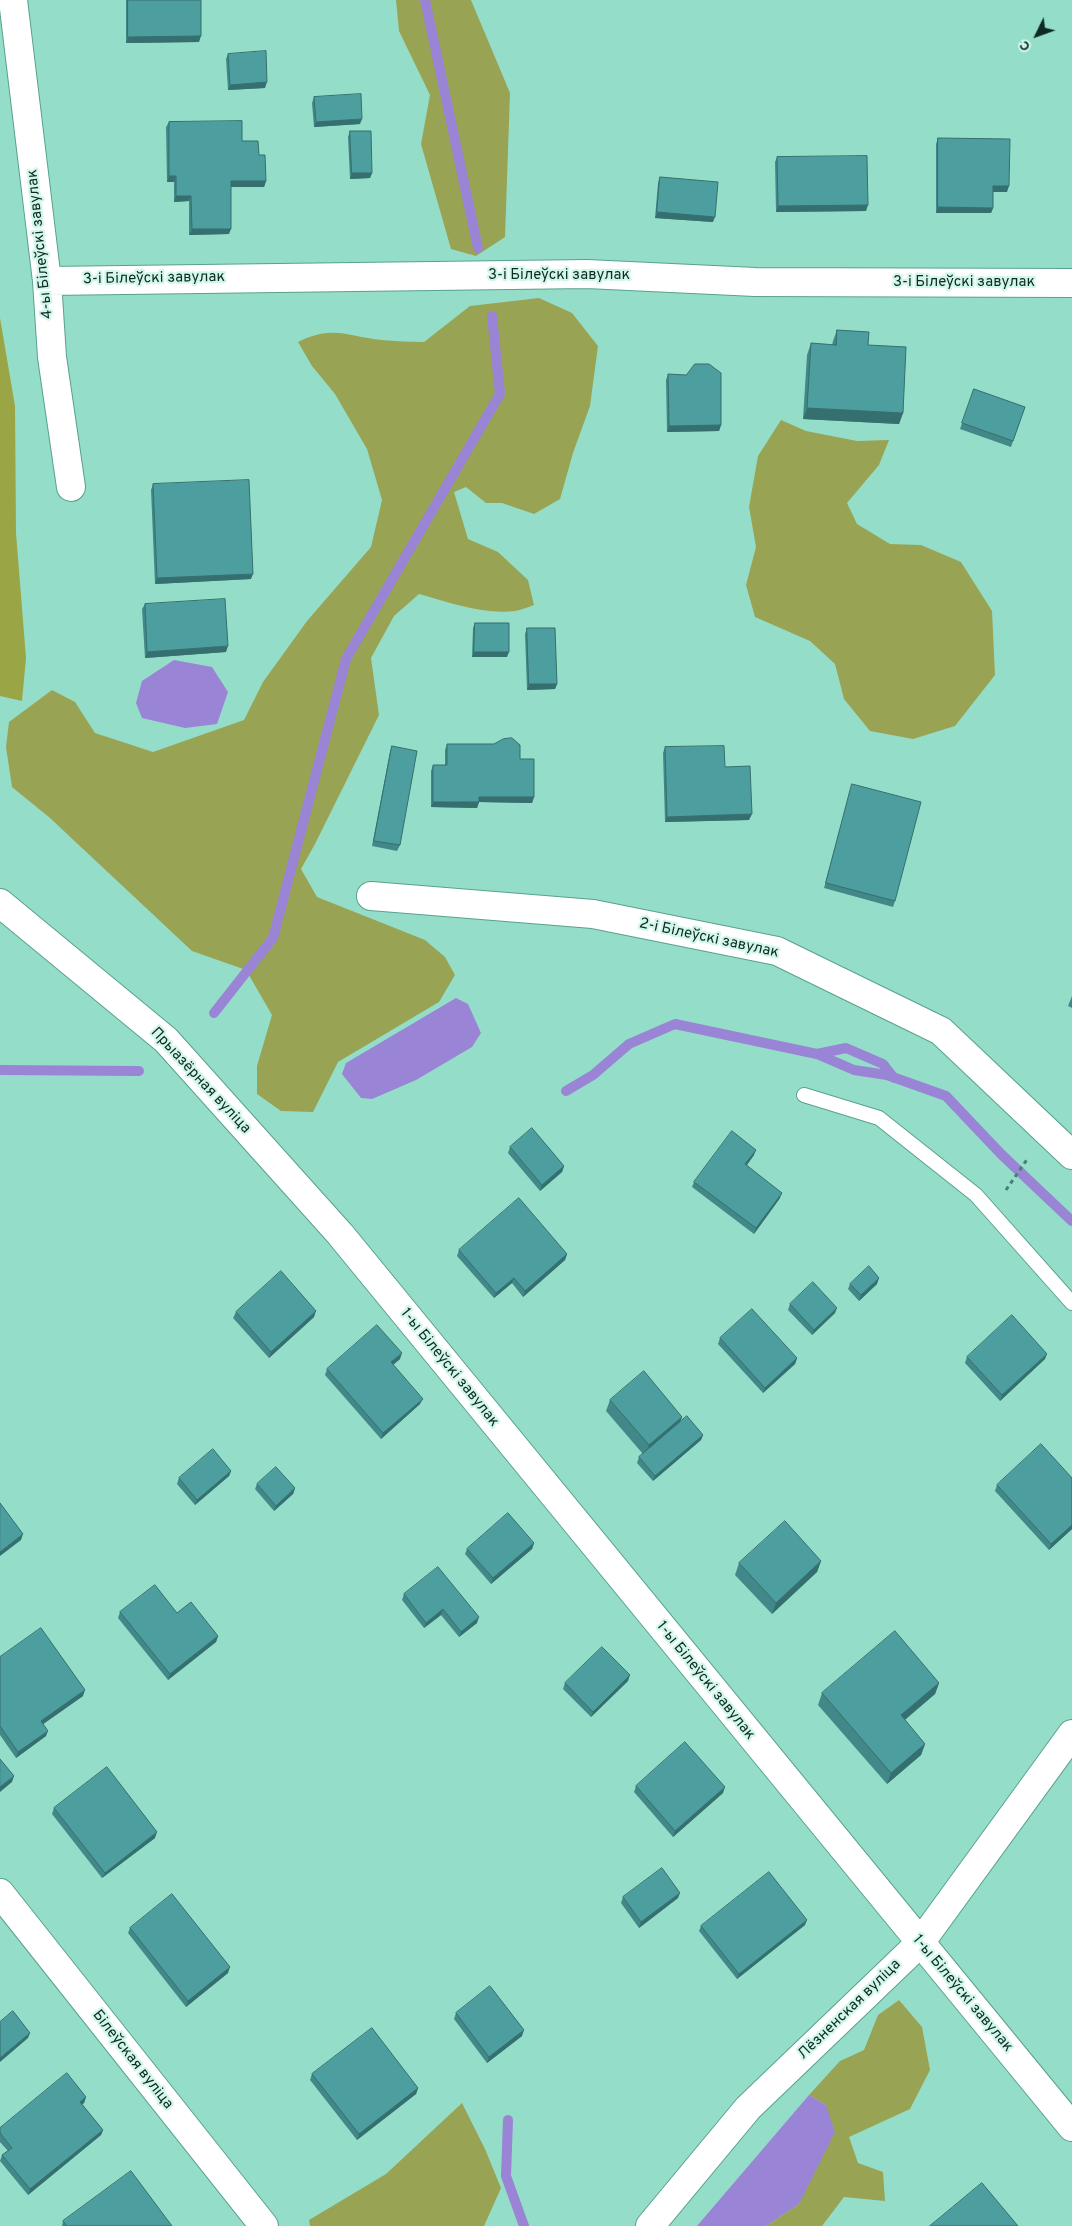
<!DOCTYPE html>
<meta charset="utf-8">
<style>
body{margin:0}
#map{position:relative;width:1072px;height:2226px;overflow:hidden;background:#94dec9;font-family:Overpass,sans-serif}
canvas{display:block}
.north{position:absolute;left:1012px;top:10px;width:50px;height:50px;-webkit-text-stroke:4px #d3f6eb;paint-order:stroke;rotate:228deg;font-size:14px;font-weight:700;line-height:20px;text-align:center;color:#0c2b24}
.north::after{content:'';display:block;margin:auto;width:18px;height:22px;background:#0c2b24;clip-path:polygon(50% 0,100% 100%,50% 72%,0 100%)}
</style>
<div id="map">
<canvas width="1072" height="2226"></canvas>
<div class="north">С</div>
</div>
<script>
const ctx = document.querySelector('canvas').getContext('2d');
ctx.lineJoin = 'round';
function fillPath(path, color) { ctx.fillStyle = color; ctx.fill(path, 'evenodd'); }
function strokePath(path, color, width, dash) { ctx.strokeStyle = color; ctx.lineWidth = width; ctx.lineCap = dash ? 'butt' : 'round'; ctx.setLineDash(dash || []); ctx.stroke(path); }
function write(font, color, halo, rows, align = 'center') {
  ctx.font = font + ' Overpass,sans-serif'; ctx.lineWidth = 4.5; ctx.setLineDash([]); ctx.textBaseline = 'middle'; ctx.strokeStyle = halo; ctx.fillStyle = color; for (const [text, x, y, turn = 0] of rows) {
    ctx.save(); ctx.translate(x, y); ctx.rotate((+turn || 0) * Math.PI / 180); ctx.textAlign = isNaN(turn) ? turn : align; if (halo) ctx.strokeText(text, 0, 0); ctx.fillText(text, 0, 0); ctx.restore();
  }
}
const green = new Path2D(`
 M 396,0 L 471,0 L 510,93 L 505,237 L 476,256 L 451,249 L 421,144 L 430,95 L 399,31 Z
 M 539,298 L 572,313 L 598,346 L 590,406 L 573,453 L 560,499 L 534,514 L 502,503 L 486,503 L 466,487 L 454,492 L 468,539 L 498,552 L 528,580 L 534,605 C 528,607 521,610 515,611 C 484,615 448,602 419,594 L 394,616 L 371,658 L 379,715 L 315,844 L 301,869 L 317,897 L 425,940 L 445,957 L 455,975 L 439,1002 L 338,1062 L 313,1112 L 281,1111 L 257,1094 L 257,1066 L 272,1015 L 246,970 L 192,951 L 50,818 L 12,787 L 6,747 L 9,722 L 52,690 L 75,702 L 95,733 L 153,752 L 244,720 L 263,682 L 307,621 L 371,547 L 382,500 L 367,449 L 335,394 L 312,366 L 298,342 C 333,325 346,336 381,340 C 395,341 410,342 424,342 L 470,306 Z
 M 781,420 L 806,431 L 857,441 L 889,440 L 879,465 L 847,503 L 857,524 L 890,544 L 921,545 L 961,562 L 992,611 L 995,675 L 955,726 L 913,739 L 870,731 L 844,699 L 835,664 L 810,641 L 755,617 L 746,585 L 756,547 L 749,507 L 758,456 Z
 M 899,2000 L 922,2027 L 930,2070 L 910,2109 L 849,2137 L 858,2163 L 883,2172 L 885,2201 L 844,2197 L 822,2226 L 766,2226 L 799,2204 L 826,2105 L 809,2095 L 840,2061 L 864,2050 L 878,2015 Z
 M 462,2103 L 485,2149 L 501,2188 L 484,2226 L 310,2226 L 309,2220 L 386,2174 Z`);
const forest = new Path2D(`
 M 0,318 L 15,406 L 16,533 L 26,658 L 22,701 L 0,696 Z`);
const water = new Path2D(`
 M 174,660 L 212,667 L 228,692 L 217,724 L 185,728 L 142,718 L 136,703 L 142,681 Z
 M 456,998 L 468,1004 L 481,1033 L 472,1047 L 416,1080 L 372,1099 L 361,1098 L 342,1074 L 346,1063 Z
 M 809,2095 L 826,2105 L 835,2132 L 799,2204 L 766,2226 L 697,2226 Z`);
const stream = new Path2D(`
 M 425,0 L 478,248
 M 214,1013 L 273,938 L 346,659 L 500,394 L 492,316
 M 817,1054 L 846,1048 L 883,1064 L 894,1078
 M 0,1070 L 139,1071
 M 566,1091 L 593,1075 L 629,1044 L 675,1024 L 817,1054 L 854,1070 L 887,1075 L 946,1096 L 1001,1154 L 1072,1221
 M 508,2120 L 506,2176 L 524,2226`);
const path = new Path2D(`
 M 1006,1190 L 1028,1158`);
const service = new Path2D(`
 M 804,1095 L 879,1118 L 976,1195 L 1072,1303`);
const minor = new Path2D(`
 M 13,0 L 47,281 L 52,357 L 71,487
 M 47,281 L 587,274 L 755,282 L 1072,283
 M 371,896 L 593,914 L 777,951 L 941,1031 L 1072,1155
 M 0,903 L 166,1040 L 340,1234 L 1072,2127
 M 0,1893 L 264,2226
 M 650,2226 L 748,2108 L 920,1943 L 1072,1734`);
const wall = new Path2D(`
 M 126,0 L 201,0 L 199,42 L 126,43 Z
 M 228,54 L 265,88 L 228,90 L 226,59 Z
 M 314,97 L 360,124 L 314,127 L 312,103 Z
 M 169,122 L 242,141 L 259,155 L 266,181 L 264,187 L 231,187 L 229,234 L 189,235 L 189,201 L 174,202 L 174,182 L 167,182 L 166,127 Z
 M 350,131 L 372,173 L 370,178 L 350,179 L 348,137 Z
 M 938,138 L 1007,192 L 993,192 L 993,208 L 991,213 L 936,213 L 936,144 Z
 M 777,157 L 866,211 L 776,212 L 775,162 Z
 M 660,177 L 713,222 L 655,218 L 658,183 Z
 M 837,330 L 868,345 L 903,413 L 899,424 L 803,419 L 807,355 L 811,343 L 832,345 L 833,341 Z
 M 668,374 L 721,425 L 719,431 L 667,432 L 666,380 Z
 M 974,389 L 1025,407 L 1011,447 L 960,429 Z
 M 153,484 L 251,579 L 155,584 L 151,490 Z
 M 145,604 L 226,652 L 145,658 L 142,609 Z
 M 475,623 L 507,657 L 472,657 L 473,628 Z
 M 527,628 L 557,684 L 555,689 L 527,690 L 525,634 Z
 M 447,744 L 520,759 L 534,797 L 532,803 L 479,802 L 477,808 L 431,807 L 431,771 L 433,765 L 445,765 L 445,750 Z
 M 392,746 L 400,845 L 397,851 L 372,846 L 390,752 Z
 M 665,747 L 725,767 L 749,820 L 665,822 L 663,753 Z
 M 852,784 L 895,901 L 893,907 L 824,888 Z
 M 1072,996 L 1072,1008 L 1068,1006 Z
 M 510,1147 L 564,1166 L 562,1172 L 540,1191 L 508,1153 Z
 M 754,1155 L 747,1165 L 780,1198 L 754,1234 L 692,1187 L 694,1182 Z
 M 459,1250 L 567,1254 L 565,1260 L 523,1297 L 512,1283 L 494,1298 L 457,1256 Z
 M 850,1284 L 877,1284 L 859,1301 L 848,1289 Z
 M 790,1304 L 835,1313 L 812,1335 L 788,1310 Z
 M 236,1312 L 314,1317 L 269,1358 L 233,1318 Z
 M 720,1338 L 797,1358 L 795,1364 L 763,1393 L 718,1344 Z
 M 967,1357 L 1045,1359 L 1000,1401 L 965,1363 Z
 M 400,1359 L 393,1365 L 420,1404 L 381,1439 L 325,1375 L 327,1369 Z
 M 610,1400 L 682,1417 L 680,1422 L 703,1435 L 701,1440 L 653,1481 L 637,1463 L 639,1457 L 643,1454 L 606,1411 Z
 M 231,1471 L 229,1476 L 195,1505 L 177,1484 L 179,1478 Z
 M 1072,1478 L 1072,1529 L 1049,1550 L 995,1491 L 997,1485 Z
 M 257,1484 L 295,1488 L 293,1494 L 274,1511 L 255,1489 Z
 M 534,1543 L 532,1549 L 491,1584 L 465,1554 L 467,1549 Z
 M 821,1561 L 817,1572 L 772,1614 L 735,1575 L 739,1563 Z
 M 404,1594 L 477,1623 L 459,1637 L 441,1615 L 424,1628 L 402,1600 Z
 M 120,1612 L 177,1613 L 218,1636 L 216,1642 L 168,1680 L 118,1618 Z
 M 0,1657 L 83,1696 L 43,1724 L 46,1736 L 16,1758 L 0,1735 Z
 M 628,1681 L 591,1717 L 563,1689 L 565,1683 Z
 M 939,1683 L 935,1694 L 905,1720 L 925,1744 L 921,1755 L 887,1784 L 818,1705 L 822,1693 Z
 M 636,1786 L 723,1793 L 673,1837 L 634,1792 Z
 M 54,1808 L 155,1838 L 102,1878 L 52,1814 Z
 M 623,1897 L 678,1898 L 639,1928 L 621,1903 Z
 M 805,1925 L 737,1979 L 699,1931 L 701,1926 Z
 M 130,1928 L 228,1973 L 186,2007 L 128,1933 Z
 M 456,2013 L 522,2036 L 487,2063 L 454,2019 Z
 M 312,2074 L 418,2088 L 416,2094 L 357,2140 L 310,2080 Z
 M 86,2097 L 84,2103 L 82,2104 L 103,2130 L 101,2135 L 28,2195 L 0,2161 L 2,2155 L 8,2151 L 0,2142 L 0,2128 Z
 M 63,2221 L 172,2226 L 62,2226 Z`);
const shadedWall = new Path2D(`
 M 201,36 L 199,42 L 126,43 L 128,37 Z
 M 267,82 L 265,88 L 228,90 L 230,85 Z
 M 362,119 L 360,124 L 314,127 L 316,122 Z
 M 352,173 L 372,173 L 370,178 L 350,179 Z
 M 169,176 L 176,176 L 174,182 L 167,182 Z
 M 231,181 L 266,181 L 264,187 L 229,187 Z
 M 993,186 L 1009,186 L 1007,192 L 991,192 Z
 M 176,196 L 191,196 L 189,201 L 174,202 Z
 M 868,205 L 866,211 L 776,212 L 778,206 Z
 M 938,207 L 993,208 L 991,213 L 936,213 Z
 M 657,212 L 715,217 L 713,222 L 655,218 Z
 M 192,229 L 231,229 L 229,234 L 189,235 Z
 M 807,408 L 903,413 L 899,424 L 803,419 Z
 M 721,425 L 719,431 L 667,432 L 669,426 Z
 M 253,574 L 251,579 L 155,584 L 157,578 Z
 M 228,646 L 226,652 L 145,658 L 147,652 Z
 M 474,652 L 509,652 L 507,657 L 472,657 Z
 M 529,684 L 557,684 L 555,689 L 527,690 Z
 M 479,797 L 534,797 L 532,803 L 479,802 L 477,808 L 431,807 L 433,802 Z
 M 752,814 L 749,820 L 665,822 L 667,817 Z
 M 756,1150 L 754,1155 L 743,1170 L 745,1164 Z
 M 564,1166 L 562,1172 L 540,1191 L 542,1185 Z
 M 782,1193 L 780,1198 L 754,1234 L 756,1228 Z
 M 567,1254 L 565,1260 L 523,1297 L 525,1291 Z
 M 514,1278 L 512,1283 L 494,1298 L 496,1293 Z
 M 879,1278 L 877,1284 L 859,1301 L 861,1295 Z
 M 837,1308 L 835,1313 L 812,1335 L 814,1330 Z
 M 316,1311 L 314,1317 L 269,1358 L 271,1352 Z
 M 402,1353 L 400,1359 L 389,1368 L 391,1362 Z
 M 1047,1354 L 1045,1359 L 1000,1401 L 1002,1395 Z
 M 797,1358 L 795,1364 L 763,1393 L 765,1388 Z
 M 423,1399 L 420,1404 L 381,1439 L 383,1433 Z
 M 682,1417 L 678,1428 L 645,1456 L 649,1445 Z
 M 703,1435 L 701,1440 L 653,1481 L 655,1476 Z
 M 231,1471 L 229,1476 L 195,1505 L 197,1500 Z
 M 295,1488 L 293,1494 L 274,1511 L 276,1506 Z
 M 1072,1525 L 1072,1529 L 1049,1550 L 1051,1544 Z
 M 23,1534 L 21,1540 L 0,1556 L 0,1552 Z
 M 534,1543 L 532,1549 L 491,1584 L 493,1578 Z
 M 821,1561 L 817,1572 L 772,1614 L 776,1603 Z
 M 443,1609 L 441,1615 L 424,1628 L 426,1623 Z
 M 479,1617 L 477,1623 L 459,1637 L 461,1632 Z
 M 218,1636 L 216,1642 L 168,1680 L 170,1674 Z
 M 630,1675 L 628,1681 L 591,1717 L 593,1712 Z
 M 939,1683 L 935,1694 L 897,1726 L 901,1715 Z
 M 85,1690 L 83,1696 L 39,1727 L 41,1721 Z
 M 48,1731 L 46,1736 L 16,1758 L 18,1752 Z
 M 925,1744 L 921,1755 L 887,1784 L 891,1773 Z
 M 14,1776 L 12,1782 L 0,1792 L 0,1787 Z
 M 725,1787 L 723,1793 L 673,1837 L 675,1831 Z
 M 157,1832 L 155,1838 L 102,1878 L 105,1873 Z
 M 680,1893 L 678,1898 L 639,1928 L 641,1922 Z
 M 807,1920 L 805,1925 L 737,1979 L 739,1974 Z
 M 230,1967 L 228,1973 L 186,2007 L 188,2001 Z
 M 524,2030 L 522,2036 L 487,2063 L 489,2057 Z
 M 30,2033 L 28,2038 L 0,2062 L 0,2058 Z
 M 418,2088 L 416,2094 L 357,2140 L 359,2134 Z
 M 86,2097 L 84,2103 L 78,2108 L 80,2102 Z
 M 103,2130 L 101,2135 L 28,2195 L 30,2189 Z`);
const building = new Path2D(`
 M 128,0 L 201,0 L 201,36 L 128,37 Z
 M 266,51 L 267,82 L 230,85 L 228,54 Z
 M 361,94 L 362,119 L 316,122 L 314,97 Z
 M 242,121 L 242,141 L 258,141 L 259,155 L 265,155 L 266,181 L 231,181 L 231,229 L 192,229 L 191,196 L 176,196 L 176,176 L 169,176 L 169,122 Z
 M 350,131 L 371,131 L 372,173 L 352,173 Z
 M 938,138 L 1010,139 L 1009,186 L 993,186 L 993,208 L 938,207 Z
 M 867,156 L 868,205 L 778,206 L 777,157 Z
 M 660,177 L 718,182 L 715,217 L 657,212 Z
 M 837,330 L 869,332 L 868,345 L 906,347 L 903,413 L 807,408 L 811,343 L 836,345 Z
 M 695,364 L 709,364 L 721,373 L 721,425 L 669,426 L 668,374 L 686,375 Z
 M 974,389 L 1025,407 L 1013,441 L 962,423 Z
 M 249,480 L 253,574 L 157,578 L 153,484 Z
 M 225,599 L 228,646 L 147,652 L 145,604 Z
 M 475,623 L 509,623 L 509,652 L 474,652 Z
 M 527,628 L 555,628 L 557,684 L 529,684 Z
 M 512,738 L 520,745 L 520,759 L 534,759 L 534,797 L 479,797 L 479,802 L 433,802 L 433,765 L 447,765 L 447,744 L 494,744 L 503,739 Z
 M 392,746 L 417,751 L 400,845 L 374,841 Z
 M 724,746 L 725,767 L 750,766 L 752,814 L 667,817 L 665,747 Z
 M 852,784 L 921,802 L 895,901 L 826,883 Z
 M 532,1128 L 564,1166 L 542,1185 L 510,1147 Z
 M 732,1131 L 756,1150 L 745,1164 L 782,1193 L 756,1228 L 694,1182 Z
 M 519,1198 L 567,1254 L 525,1291 L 514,1278 L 496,1293 L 459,1250 Z
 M 869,1266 L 879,1278 L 861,1295 L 850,1284 Z
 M 281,1271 L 316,1311 L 271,1352 L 236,1312 Z
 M 813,1282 L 837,1308 L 814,1330 L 790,1304 Z
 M 752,1309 L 797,1358 L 765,1388 L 720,1338 Z
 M 1012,1315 L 1047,1354 L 1002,1395 L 967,1357 Z
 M 377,1325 L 402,1353 L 391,1362 L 423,1399 L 383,1433 L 327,1369 Z
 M 644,1371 L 682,1417 L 649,1445 L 610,1400 Z
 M 687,1416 L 703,1435 L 655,1476 L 639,1457 Z
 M 1041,1444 L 1072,1478 L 1072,1525 L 1051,1544 L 997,1485 Z
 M 213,1449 L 231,1471 L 197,1500 L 179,1478 Z
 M 276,1467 L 295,1488 L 276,1506 L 257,1484 Z
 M 0,1503 L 23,1534 L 0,1552 Z
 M 508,1513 L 534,1543 L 493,1578 L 467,1549 Z
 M 785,1521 L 821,1561 L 776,1603 L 739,1563 Z
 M 438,1567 L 479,1617 L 461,1632 L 443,1609 L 426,1623 L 404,1594 Z
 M 155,1585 L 177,1613 L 191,1602 L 218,1636 L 170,1674 L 120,1612 Z
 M 41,1628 L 85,1690 L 41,1721 L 48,1731 L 18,1752 L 0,1726 L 0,1657 Z
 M 895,1631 L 939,1683 L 901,1715 L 925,1744 L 891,1773 L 822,1693 Z
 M 602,1647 L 630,1675 L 593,1712 L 565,1683 Z
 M 685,1742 L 725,1787 L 675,1831 L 636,1786 Z
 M 0,1759 L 14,1776 L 0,1787 Z
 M 107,1767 L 157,1832 L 105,1873 L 54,1808 Z
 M 662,1868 L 680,1893 L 641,1922 L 623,1897 Z
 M 769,1872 L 807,1920 L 739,1974 L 701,1926 Z
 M 172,1894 L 230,1967 L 188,2001 L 130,1928 Z
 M 490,1986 L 524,2030 L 489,2057 L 456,2013 Z
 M 13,2011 L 30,2033 L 0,2058 L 0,2022 Z
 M 372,2028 L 418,2088 L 359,2134 L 312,2074 Z
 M 67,2073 L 86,2097 L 80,2102 L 103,2130 L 30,2189 L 2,2155 L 12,2148 L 0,2133 L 0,2128 Z
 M 131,2171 L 172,2226 L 67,2226 L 63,2221 Z
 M 982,2183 L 1018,2226 L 930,2226 Z`);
const streetNames = [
 ["4-ы Білеўскі завулак",41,244,-96],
 ["3-і Білеўскі завулак",559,276],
 ["3-і Білеўскі завулак",154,279,-1],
 ["3-і Білеўскі завулак",964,283],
 ["2-і Білеўскі завулак",709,939,12],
 ["Прыазёрная вуліца",200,1081,47],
 ["1-ы Білеўскі завулак",449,1368,51],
 ["1-ы Білеўскі завулак",705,1681,51],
 ["1-ы Білеўскі завулак",962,1994,50],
 ["Лёзненская вуліца",850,2010,-44],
 ["Білеўская вуліца",132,2060,52]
];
fillPath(green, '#99a354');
fillPath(forest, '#9aa546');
fillPath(water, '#9a84d6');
strokePath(stream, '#9a84d6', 10);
strokePath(service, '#58a18e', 16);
strokePath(minor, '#58a18e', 30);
strokePath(path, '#4b7d70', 3, [4, 4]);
strokePath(service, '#fff', 14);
strokePath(minor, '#fff', 28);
fillPath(wall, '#428888');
fillPath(shadedWall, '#366f6f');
fillPath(building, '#4d9e9e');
strokePath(building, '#366f6f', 1);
write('15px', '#0c2b24', '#d3f6eb', streetNames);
</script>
